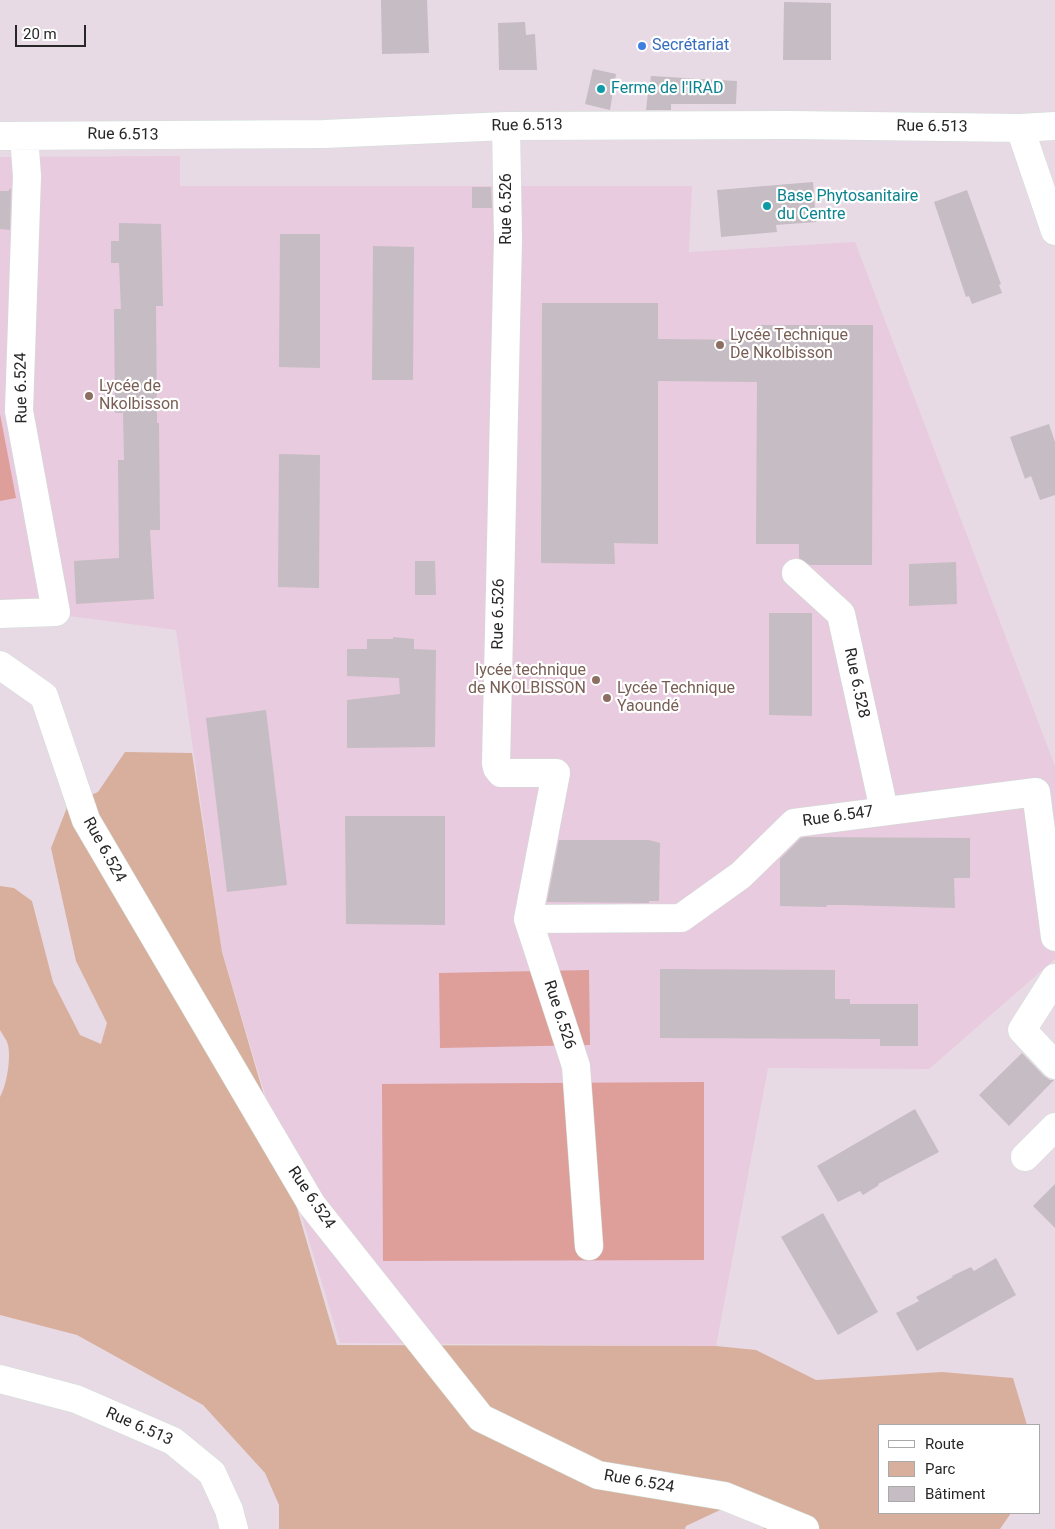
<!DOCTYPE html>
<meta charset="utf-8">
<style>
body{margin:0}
#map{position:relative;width:1055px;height:1529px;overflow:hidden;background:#e8dae5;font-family:Roboto,sans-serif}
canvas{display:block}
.legend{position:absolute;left:878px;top:1424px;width:162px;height:90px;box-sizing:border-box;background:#fff;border:1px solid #a9a9a9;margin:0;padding:6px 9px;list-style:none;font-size:15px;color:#272727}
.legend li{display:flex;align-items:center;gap:10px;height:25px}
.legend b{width:25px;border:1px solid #a9a9a9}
.scale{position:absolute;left:15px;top:25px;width:71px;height:22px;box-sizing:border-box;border:2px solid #272727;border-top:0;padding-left:6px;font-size:15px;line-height:18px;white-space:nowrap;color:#272727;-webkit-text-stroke:4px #fff;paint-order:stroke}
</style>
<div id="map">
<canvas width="1055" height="1529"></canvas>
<ul class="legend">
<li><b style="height:6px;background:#fff"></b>Route</li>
<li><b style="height:14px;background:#d8af9c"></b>Parc</li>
<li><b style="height:14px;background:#c6bcc3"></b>Bâtiment</li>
</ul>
<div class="scale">20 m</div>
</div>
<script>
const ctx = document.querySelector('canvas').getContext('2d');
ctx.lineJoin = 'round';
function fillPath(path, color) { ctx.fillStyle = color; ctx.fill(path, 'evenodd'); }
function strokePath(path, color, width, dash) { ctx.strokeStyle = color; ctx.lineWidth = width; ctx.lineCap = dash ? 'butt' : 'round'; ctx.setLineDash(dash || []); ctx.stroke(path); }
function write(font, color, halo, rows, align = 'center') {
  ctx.font = font + ' Roboto,sans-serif'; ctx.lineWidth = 4.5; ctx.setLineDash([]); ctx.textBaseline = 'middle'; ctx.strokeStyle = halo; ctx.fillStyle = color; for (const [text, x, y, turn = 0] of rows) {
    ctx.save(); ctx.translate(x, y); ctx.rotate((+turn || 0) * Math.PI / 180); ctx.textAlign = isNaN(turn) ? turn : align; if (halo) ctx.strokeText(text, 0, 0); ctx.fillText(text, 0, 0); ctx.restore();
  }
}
const education = new Path2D(`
 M 180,156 L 180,186 L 692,186 L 689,252 L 855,242 L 1055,766 L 1055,959 L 929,1069 L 768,1068 L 716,1346 L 340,1343 L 222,952 L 176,630 L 0,607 L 0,157 Z`);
const green = new Path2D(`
 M 125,752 L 192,753 L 222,952 L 337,1345 L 716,1346 L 756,1350 L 816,1380 L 942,1372 L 1013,1378 L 1027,1425 L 879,1425 L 879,1513 L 1011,1513 L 1000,1529 L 764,1529 L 756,1511 L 735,1503 L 686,1526 L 685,1529 L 279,1529 L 279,1505 L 265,1473 L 203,1405 L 77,1335 L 0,1315 L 0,1097 C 7,1085 11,1058 8,1045 C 7,1040 2,1034 0,1030 L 0,886 L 14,888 L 32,901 L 53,982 L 80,1035 L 101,1044 L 107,1023 L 76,961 L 51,848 L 68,805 L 98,792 Z`);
const pitch = new Path2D(`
 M 0,414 L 16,498 L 0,501 Z
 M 589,970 L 590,1045 L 440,1048 L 439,973 Z
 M 704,1082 L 704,1260 L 383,1261 L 382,1084 Z`);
const building = new Path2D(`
 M 381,0 L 427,0 L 429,53 L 382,54 Z
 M 784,2 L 831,3 L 831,60 L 783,60 Z
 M 525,22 L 526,35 L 535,34 L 537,70 L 499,70 L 498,23 Z
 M 593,69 L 616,74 L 610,110 L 585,104 Z
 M 651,76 L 737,81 L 736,104 L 671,104 L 671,110 L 646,110 L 648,92 L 649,92 Z
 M 813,182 L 816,222 L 776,225 L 777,232 L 721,237 L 717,190 Z
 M 472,187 L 491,187 L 492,208 L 472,208 Z
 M 9,189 L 11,189 L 10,230 L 0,229 L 0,191 L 9,191 Z
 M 967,190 L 1001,284 L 999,285 L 1002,293 L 972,304 L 969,296 L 966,297 L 934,202 Z
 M 119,223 L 161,224 L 163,306 L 156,306 L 157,423 L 159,423 L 160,530 L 150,530 L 154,599 L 76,604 L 74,561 L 119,558 L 118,460 L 124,460 L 123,413 L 115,413 L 114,309 L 121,309 L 119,263 L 111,263 L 111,241 L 119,241 Z
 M 280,234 L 320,234 L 320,368 L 279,367 Z
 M 373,246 L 414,247 L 413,380 L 372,380 Z
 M 542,303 L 658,303 L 658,339 L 758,340 L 758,325 L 873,325 L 872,565 L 810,565 L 799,558 L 799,544 L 756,544 L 757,382 L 658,381 L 658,544 L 614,543 L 615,564 L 541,563 Z
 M 1049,424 L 1055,442 L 1055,495 L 1040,500 L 1031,476 L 1025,479 L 1010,437 Z
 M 279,454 L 320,455 L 319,588 L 278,587 Z
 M 415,561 L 435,561 L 436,595 L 415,595 Z
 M 956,562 L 957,604 L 909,606 L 909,564 Z
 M 769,613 L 812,613 L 812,716 L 769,715 Z
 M 393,637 L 414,639 L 414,649 L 436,650 L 435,747 L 347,748 L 347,700 L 400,694 L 399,678 L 347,676 L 347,649 L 367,649 L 367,639 L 393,639 Z
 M 266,710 L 287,885 L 227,892 L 206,718 Z
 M 345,816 L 445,816 L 445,925 L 346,924 Z
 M 806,837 L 970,838 L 970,878 L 954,878 L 955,908 L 845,905 L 827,905 L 826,907 L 780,906 L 780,859 L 801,838 Z
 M 559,840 L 649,840 L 660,843 L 659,901 L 649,901 L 649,903 L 547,902 Z
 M 660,969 L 835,970 L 835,999 L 850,999 L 850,1004 L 918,1004 L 918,1046 L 880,1046 L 880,1039 L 660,1038 Z
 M 1022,1053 L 1044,1076 L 1050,1080 L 1054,1080 L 1009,1126 L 979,1095 Z
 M 915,1109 L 939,1152 L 878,1184 L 879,1185 L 863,1195 L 860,1191 L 838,1202 L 817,1166 Z
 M 1055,1184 L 1055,1228 L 1033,1206 Z
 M 823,1213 L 878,1312 L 838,1335 L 781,1237 Z
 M 996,1258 L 1016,1295 L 917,1351 L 896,1313 L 919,1301 L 916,1297 L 953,1277 L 952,1276 L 971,1267 L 974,1271 Z`);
const minor = new Path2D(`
 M 506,126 L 508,238 L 496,763 L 497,768 L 501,773 L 556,773 L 528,919 L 576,1066 L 589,1246
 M 1020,128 L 1055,231
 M 0,136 L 324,134 L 506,126 L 790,125 L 1020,128 L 1055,126
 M 796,573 L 841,614 L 884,810
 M 0,614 L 56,612 L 19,411 L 27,176 L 24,136
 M 0,665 L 44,696 L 86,820 L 312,1205 L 481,1418 L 598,1475 L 724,1496 L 805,1529
 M 528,919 L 681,918 L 741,875 L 794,823 L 1036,792 L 1055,937
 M 1055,978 L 1022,1030 L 1055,1065
 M 1025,1157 L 1055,1127
 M 0,1379 L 76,1399 L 173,1441 L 212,1473 L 229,1510 L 234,1529`);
const markers = [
 [642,46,5,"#3f7fe0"],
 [601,89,5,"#0f9aa8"],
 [767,206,5,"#0f9aa8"],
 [720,345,5,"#8d6e63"],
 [89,396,5,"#8d6e63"],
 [596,680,5,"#8d6e63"],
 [607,698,5,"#8d6e63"]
];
const shopNames = [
 ["Secrétariat",652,46]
];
const cultureNames = [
 ["Ferme de l'IRAD",611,89],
 ["Base Phytosanitaire",777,197],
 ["du Centre",777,215]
];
const streetNames = [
 ["Rue 6.513",527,126,-1],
 ["Rue 6.513",932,127,1],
 ["Rue 6.513",123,135,1],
 ["Rue 6.526",507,209,-90],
 ["Rue 6.524",22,388,-91],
 ["Rue 6.526",499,614,-89],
 ["Rue 6.528",856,683,78],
 ["Rue 6.547",838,817,-8],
 ["Rue 6.524",104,850,61],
 ["Rue 6.526",559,1015,72],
 ["Rue 6.524",311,1198,56],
 ["Rue 6.513",139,1427,24],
 ["Rue 6.524",639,1482,10]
];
const educationNames = [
 ["Lycée Technique",730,336],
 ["De Nkolbisson",730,354],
 ["Lycée de",99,387],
 ["Nkolbisson",99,405],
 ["lycée technique",586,671,"right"],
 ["de NKOLBISSON",586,689,"right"],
 ["Lycée Technique",617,689],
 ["Yaoundé",617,707]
];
fillPath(education, '#e8cbde');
fillPath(green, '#d8af9c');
fillPath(pitch, '#de9e99');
fillPath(building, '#c6bcc3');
strokePath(minor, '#cfded6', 29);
strokePath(minor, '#fff', 28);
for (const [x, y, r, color] of markers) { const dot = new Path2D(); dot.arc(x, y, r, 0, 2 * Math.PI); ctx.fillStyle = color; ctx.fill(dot); strokePath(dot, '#fff', 2); }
write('16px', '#366cbe', '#fff', shopNames, 'left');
write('16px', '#0d838f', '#fff', cultureNames, 'left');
write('16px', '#272727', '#fff', streetNames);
write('16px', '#785e54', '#fff', educationNames, 'left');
</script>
